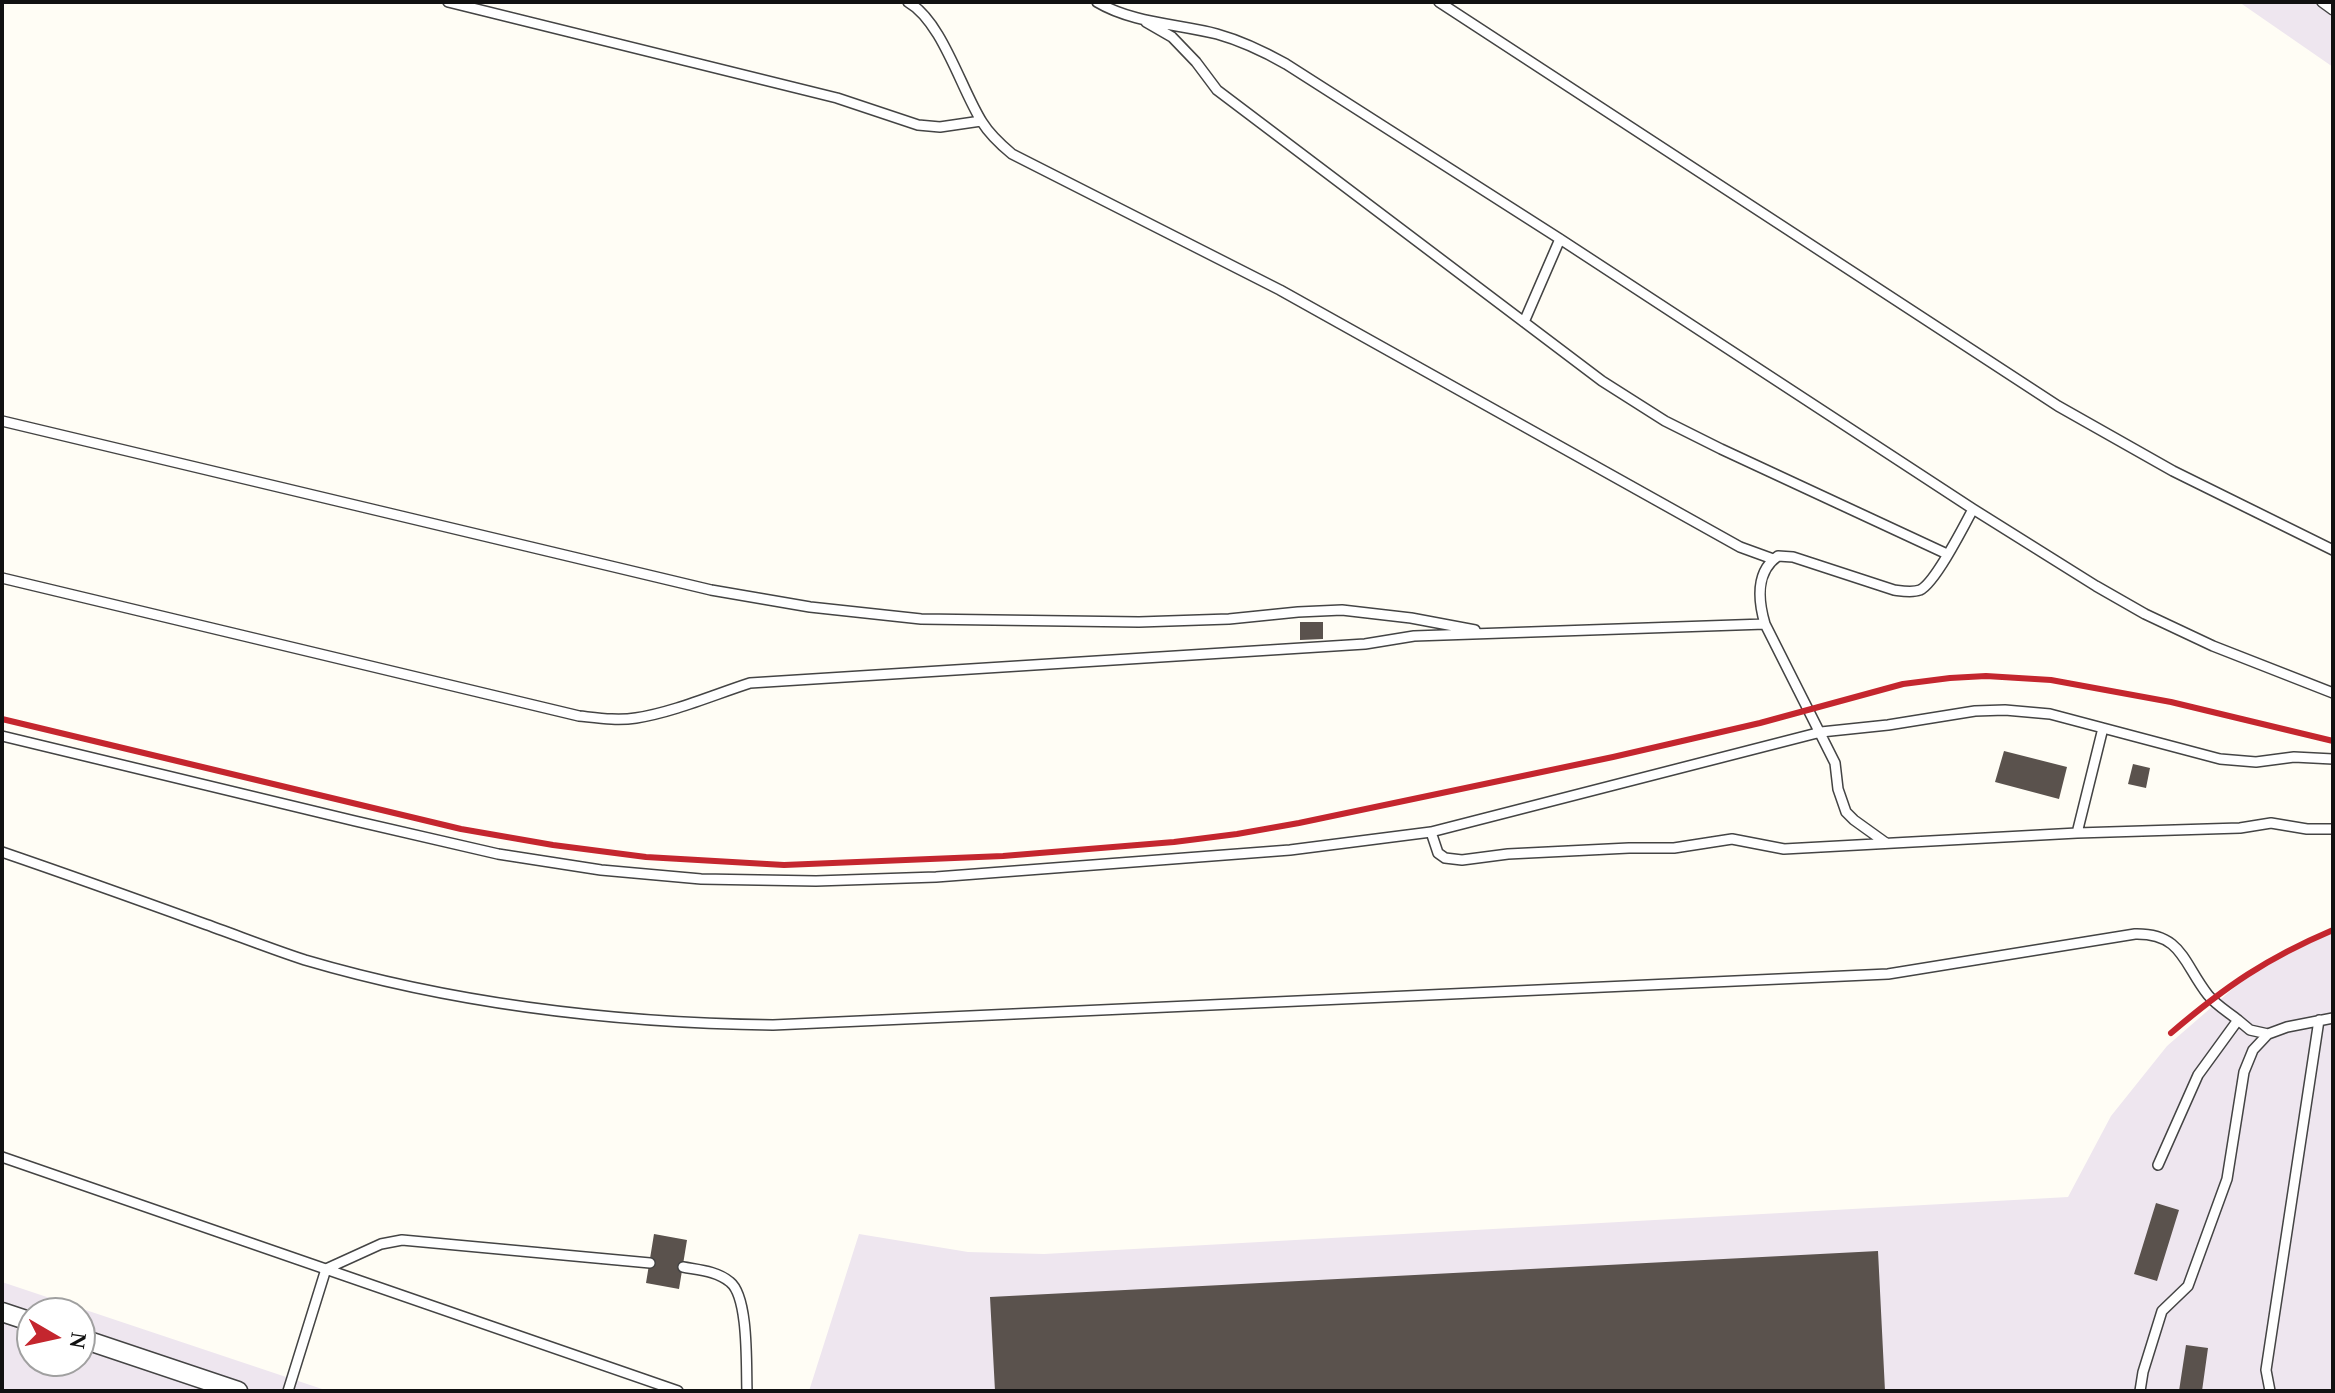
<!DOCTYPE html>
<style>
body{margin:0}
#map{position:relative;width:2335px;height:1393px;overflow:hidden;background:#fffdf5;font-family:"Times New Roman",serif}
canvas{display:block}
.frame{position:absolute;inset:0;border:4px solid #111;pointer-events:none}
.north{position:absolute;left:16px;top:1297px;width:80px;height:80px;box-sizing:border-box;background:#fff;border:2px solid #a0a0a0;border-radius:50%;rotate:99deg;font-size:22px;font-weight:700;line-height:32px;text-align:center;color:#111}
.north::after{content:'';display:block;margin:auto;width:28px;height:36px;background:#c4262e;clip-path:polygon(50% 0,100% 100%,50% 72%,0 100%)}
</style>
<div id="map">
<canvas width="2335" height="1393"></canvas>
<div class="frame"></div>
<div class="north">N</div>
</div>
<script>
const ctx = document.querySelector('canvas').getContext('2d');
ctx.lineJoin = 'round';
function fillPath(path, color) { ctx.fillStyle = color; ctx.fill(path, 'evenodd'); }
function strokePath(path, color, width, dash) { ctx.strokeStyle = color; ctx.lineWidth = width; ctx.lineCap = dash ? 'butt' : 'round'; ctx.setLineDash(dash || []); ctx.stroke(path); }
const industrial = new Path2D(`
 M 2239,2 L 2333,2 L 2333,67 Z
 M 2333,928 L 2333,1391 L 809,1391 L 859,1234 L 968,1252 L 1044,1254 L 2068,1197 L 2111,1116 L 2167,1046 L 2244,979 Z
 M 2,1282 L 328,1391 L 2,1391 ZM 32,1313 L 80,1313 L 80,1361 L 32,1361 Z`);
const building = new Path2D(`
 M 1300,622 L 1323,622 L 1323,639 L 1300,640 Z
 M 2004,751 L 2067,767 L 2059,799 L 1995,782 Z
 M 2133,764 L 2150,768 L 2146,788 L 2128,784 Z
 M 2156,1203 L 2179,1210 L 2157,1281 L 2134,1274 Z
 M 654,1234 L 687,1240 L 679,1289 L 646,1283 Z
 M 1878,1251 L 1885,1391 L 995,1391 L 990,1297 Z
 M 2186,1345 L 2208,1348 L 2202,1391 L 2179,1391 Z`);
const service = new Path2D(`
 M 448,2 L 837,98 L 918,125 L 940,127 L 981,121
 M 908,2 C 942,21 961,89 982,122 C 990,135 1000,144 1012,154 L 1280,290 L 1740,547 L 1773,559
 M 1097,2 C 1132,23 1178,24 1217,34 C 1242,41 1263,51 1286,64 L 1560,239 L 1973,509 L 2096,586 L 2145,614 L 2213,646 L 2333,693
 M 1439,2 L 2058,406 L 2173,471 L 2333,550
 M 2322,2 L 2333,10
 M 1146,22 L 1172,37 L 1196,62 L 1217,90 L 1602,381 L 1665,421 L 1721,449 L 1947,554
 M 1524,322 L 1560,239
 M 2,421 L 711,590 L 810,607 L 921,619 L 1139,622 L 1229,619 L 1298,612 L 1342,610 L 1411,618 L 1475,630
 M 2,578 L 579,716 C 598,718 617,721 636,718 C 674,712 713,695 750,683 L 1365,644 L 1414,636 L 1765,624
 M 2,736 L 355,821 L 498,854 L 601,870 L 701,879 L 816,881 L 936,877 L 1290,850 L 1431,832 L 1821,732 L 1888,725 L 1975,711 L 2005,710 L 2050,714 L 2220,759 L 2256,762 L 2294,757 L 2333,759
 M 1431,832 L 1438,853 L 1445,858 L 1462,860 L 1508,854 L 1629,848 L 1674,848 L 1732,839 L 1784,849 L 2077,833 L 2240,828 L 2271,823 L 2307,829 L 2333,829
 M 2077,833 L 2103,728
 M 1886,843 L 1854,820 L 1846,812 L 1838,789 L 1835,763 L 1765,624 C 1758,600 1755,572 1778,556 L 1793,557 L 1894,590 C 1902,591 1912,593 1920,590 C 1935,583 1964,526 1973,509
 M 2,852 C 69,875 136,899 202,923 C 236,935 271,949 305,960 C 458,1005 615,1023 773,1025 L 1888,974 L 2135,934 C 2182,933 2183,963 2208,995 C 2216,1005 2228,1012 2238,1020
 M 2,1157 L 678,1391
 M 2158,1165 L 2198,1075 L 2238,1020 L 2250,1030 L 2268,1034
 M 683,1267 C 699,1270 717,1271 730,1282 C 749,1297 746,1367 747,1391
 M 288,1391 L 326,1269 L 381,1244 L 402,1240 L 650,1263
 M 2140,1391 L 2143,1372 L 2162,1311 L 2188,1286 L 2227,1179 L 2244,1072 L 2253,1050 L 2268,1034 L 2287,1027 L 2333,1018
 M 2270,1391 L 2266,1370 L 2319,1020`);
const minor = new Path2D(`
 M 2,1312 L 32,1322
 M 80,1338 L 238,1391`);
const rail = new Path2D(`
 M 2,719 L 461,829 L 553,845 L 646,857 L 784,865 L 1003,856 L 1174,842 L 1237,834 L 1299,823 L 1613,757 L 1760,723 L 1903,684 L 1950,678 L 1986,676 L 2051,680 L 2171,702 L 2333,741
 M 2171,1033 C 2226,986 2267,958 2333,930`);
fillPath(industrial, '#eee6ef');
fillPath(building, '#5a524d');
strokePath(service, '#444', 12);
strokePath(minor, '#444', 21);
strokePath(service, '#fff', 9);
strokePath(minor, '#fff', 18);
strokePath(rail, '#c4262e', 6);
</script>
